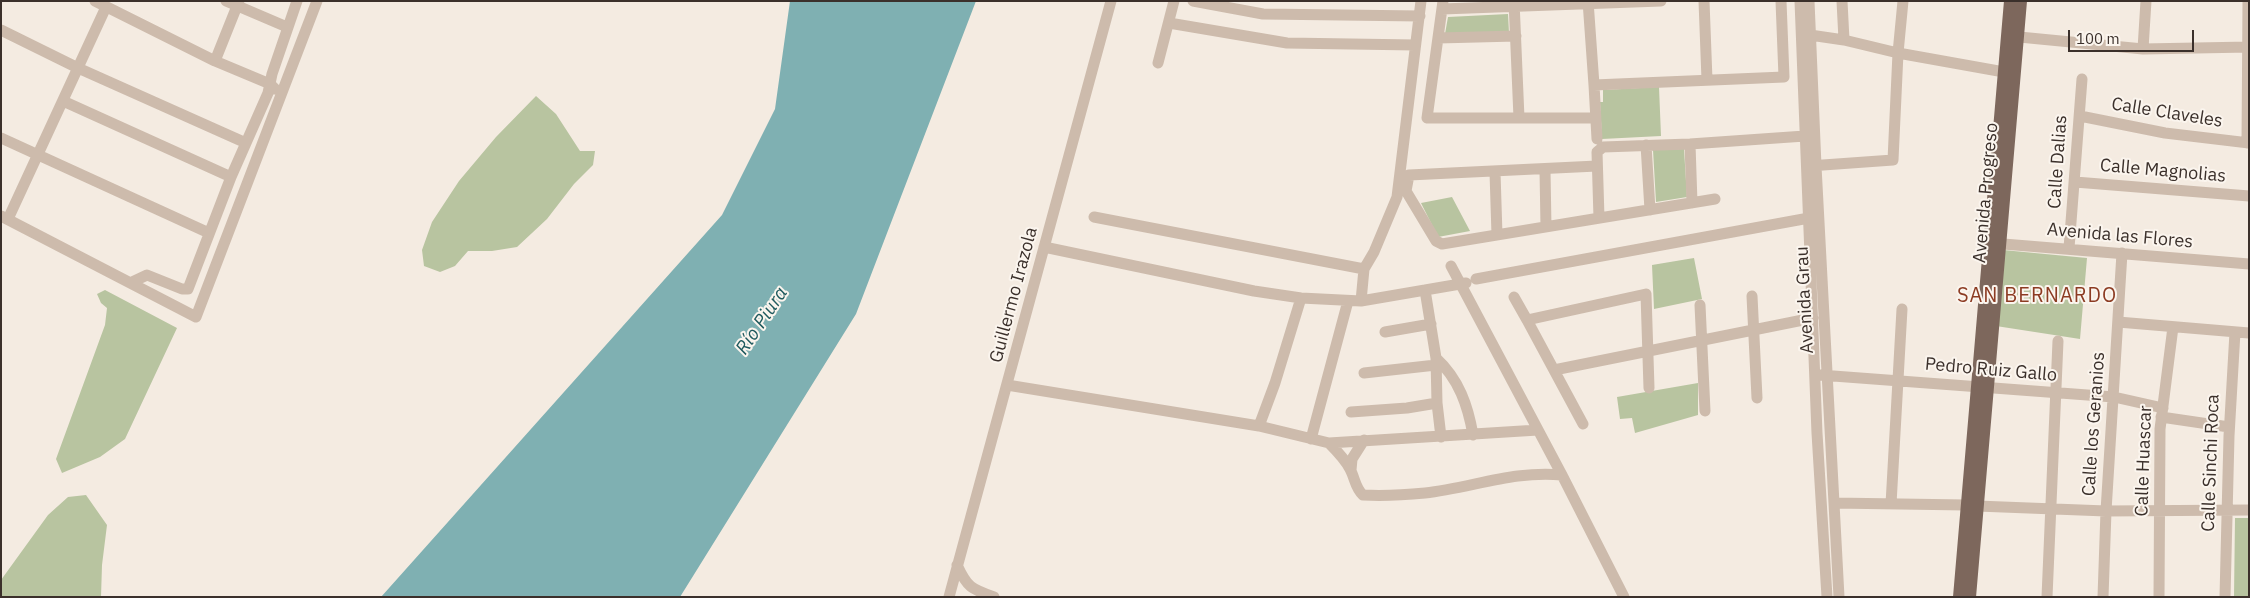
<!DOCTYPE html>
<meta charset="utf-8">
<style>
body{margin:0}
#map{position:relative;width:2250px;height:598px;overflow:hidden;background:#f4ebe1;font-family:"IBM Plex Sans",sans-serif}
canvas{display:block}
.frame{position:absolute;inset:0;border:2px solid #3b302b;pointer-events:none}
.scale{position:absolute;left:2068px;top:30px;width:126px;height:22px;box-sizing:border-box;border:2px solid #3b302b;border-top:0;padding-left:6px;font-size:15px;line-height:18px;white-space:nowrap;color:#3b302b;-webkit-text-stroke:4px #fbf5ee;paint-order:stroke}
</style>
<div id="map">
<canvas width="2250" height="598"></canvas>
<div class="frame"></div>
<div class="scale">100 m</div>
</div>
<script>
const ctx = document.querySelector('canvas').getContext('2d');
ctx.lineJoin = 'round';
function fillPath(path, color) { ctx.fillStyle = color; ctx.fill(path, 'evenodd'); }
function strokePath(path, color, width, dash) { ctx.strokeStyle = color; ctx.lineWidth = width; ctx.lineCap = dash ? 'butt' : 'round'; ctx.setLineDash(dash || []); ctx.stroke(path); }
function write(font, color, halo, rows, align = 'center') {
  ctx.font = font + ' "IBM Plex Sans",sans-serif'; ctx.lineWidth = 4; ctx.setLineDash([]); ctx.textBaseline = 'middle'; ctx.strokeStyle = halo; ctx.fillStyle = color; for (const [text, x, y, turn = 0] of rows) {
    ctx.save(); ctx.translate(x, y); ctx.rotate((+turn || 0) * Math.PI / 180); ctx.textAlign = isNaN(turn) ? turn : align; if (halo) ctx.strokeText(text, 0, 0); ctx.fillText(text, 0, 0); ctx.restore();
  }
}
const green = new Path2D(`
 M 1508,14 L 1509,33 L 1445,34 L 1448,17 Z
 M 1659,87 L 1661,136 L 1602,139 L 1600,102 L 1603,102 L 1603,90 Z
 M 536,96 L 556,114 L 580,151 L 595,151 L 593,165 L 574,184 L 547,219 L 517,247 L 492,251 L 468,251 L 455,266 L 440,272 L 424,266 L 422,250 L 432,222 L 459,181 L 496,137 Z
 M 1684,149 L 1687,197 L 1656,202 L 1653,150 Z
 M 1452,197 L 1470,231 L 1438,237 L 1421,203 Z
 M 2003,250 L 2087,258 L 2080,339 L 1996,326 Z
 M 1694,258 L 1702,299 L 1654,309 L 1652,265 Z
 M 105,290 L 177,328 L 125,439 L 100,457 L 62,473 L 56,459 L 105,325 L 107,308 L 101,303 L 97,294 Z
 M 1698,383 L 1698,415 L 1635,433 L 1632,418 L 1620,419 L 1617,397 Z
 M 86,495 L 107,525 L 102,565 L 101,597 L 1,597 L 1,580 L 48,515 L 68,497 Z
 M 2235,518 L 2249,518 L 2249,597 L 2234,597 Z`);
const water = new Path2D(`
 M 790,1 L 976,1 L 856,314 L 680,597 L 381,597 L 722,215 L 775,109 Z`);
const minor = new Path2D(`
 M 95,1 L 215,61 L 270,84 L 275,89
 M 226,1 L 287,27
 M 1193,1 L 1263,14 L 1420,16
 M 1443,1 L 1427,118 L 1595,118
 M 1514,1 L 1519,118
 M 1588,1 L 1594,85
 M 1704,1 L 1707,80
 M 1800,1 L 1817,433 L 1827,597
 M 1809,1 L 1816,166 L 1839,597
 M 1842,1 L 1844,40
 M 1442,9 L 1661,1
 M 1169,23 L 1287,43 L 1415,45
 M 1,30 L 78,68 L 246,143
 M 1803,34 L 1844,40 L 1898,53 L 2004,72
 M 2009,36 L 2143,49 L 2249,47
 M 1438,38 L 1516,36
 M 2143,49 L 2146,1
 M 215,61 L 239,1
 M 1158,63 L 1174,1
 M 63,101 L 231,177
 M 2080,116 L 2165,133 L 2249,143
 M 1,138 L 209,233
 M 1597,139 L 1594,85 L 1784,77 L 1781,1
 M 2247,143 L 2248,1
 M 1690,144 L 1692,203
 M 1646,145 L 1650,210
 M 1597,166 L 1409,175 L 1406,191 L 1436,241 L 1442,244 L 1715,199
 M 1809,166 L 1893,160 L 1898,53 L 1903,1
 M 1545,170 L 1546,227
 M 1495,172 L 1497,235
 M 2075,182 L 2249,196
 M 1,216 L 196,317 L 317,1
 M 1599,218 L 1597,152 L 1603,147 L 1690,144 L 1805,136
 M 8,219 L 106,7
 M 1991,243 L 2249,264
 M 1044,247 L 1254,291 L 1301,298 L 1361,301 L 1364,269 L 1094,217
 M 2069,248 L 2082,79
 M 1451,266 L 1562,475 L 1624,597
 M 1364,269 L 1374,252 L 1397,197 L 1421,1
 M 1476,279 L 1809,218
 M 130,283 L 147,275 L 182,289 L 188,289 L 231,177 L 268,93 L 272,74 L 297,1
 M 1425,290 L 1436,358 L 1437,403 L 1441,437
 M 1752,296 L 1757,398
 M 1514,297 L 1527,320
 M 1361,301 L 1466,283
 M 1700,305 L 1705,411
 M 2118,322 L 2249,333
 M 1385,332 L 1431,324
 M 1436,358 C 1459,379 1468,406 1473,435
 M 1554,370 L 1813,318
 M 1364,373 L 1436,365
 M 1820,375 L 2114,397 L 2163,408
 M 1007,385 L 1259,426 L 1329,443 L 1538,430
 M 1351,412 L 1407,408 L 1437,403
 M 2161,417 L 2229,427
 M 1583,424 L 1527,320 L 1646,294 L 1649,388
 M 1259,426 L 1275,383 L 1301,298
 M 1311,439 L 1348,301
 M 1329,443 C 1337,451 1345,459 1350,469 C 1355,478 1355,488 1363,495 C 1383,496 1404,495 1425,493 C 1471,488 1515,470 1562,475
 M 1351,470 L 1352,459 L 1364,440
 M 1834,503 L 1966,505
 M 1891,504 L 1902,309
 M 1977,506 L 2106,511 L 2249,510
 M 957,565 C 967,587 971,589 994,597
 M 949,597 L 1111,1
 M 2047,597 L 2058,341
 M 2103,597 L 2106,511 L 2122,253
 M 2159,597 L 2160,429 L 2173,327
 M 2225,597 L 2229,436 L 2235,332`);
const major = new Path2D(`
 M 1959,597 L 2010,1
 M 1970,597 L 2021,1`);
const streetNames = [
 ["Calle Claveles",2167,113,9],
 ["Calle Dalias",2058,162,-86],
 ["Calle Magnolias",2163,171,5],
 ["Avenida Progreso",1986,193,-85],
 ["Avenida las Flores",2120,236,5],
 ["Guillermo Irazola",1014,295,-75],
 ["Avenida Grau",1805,300,-93],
 ["Pedro Ruiz Gallo",1991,370,5],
 ["Calle los Geranios",2094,424,-86],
 ["Calle Huascar",2144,461,-88],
 ["Calle Sinchi Roca",2211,463,-88]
];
const waterNames = [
 ["Río Piura",762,321,-56]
];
const quarterNames = [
 ["SAN BERNARDO",2037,296]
];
fillPath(green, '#b8c4a0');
fillPath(water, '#7fb0b2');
strokePath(minor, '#cdbbac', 11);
strokePath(major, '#7d675c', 12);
write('18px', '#3b302b', '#fbf5ee', streetNames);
write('italic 19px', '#1f5a5e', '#fbf5ee', waterNames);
ctx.letterSpacing = '1px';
write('20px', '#8c3b22', '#fbf5ee', quarterNames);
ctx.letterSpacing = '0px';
</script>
